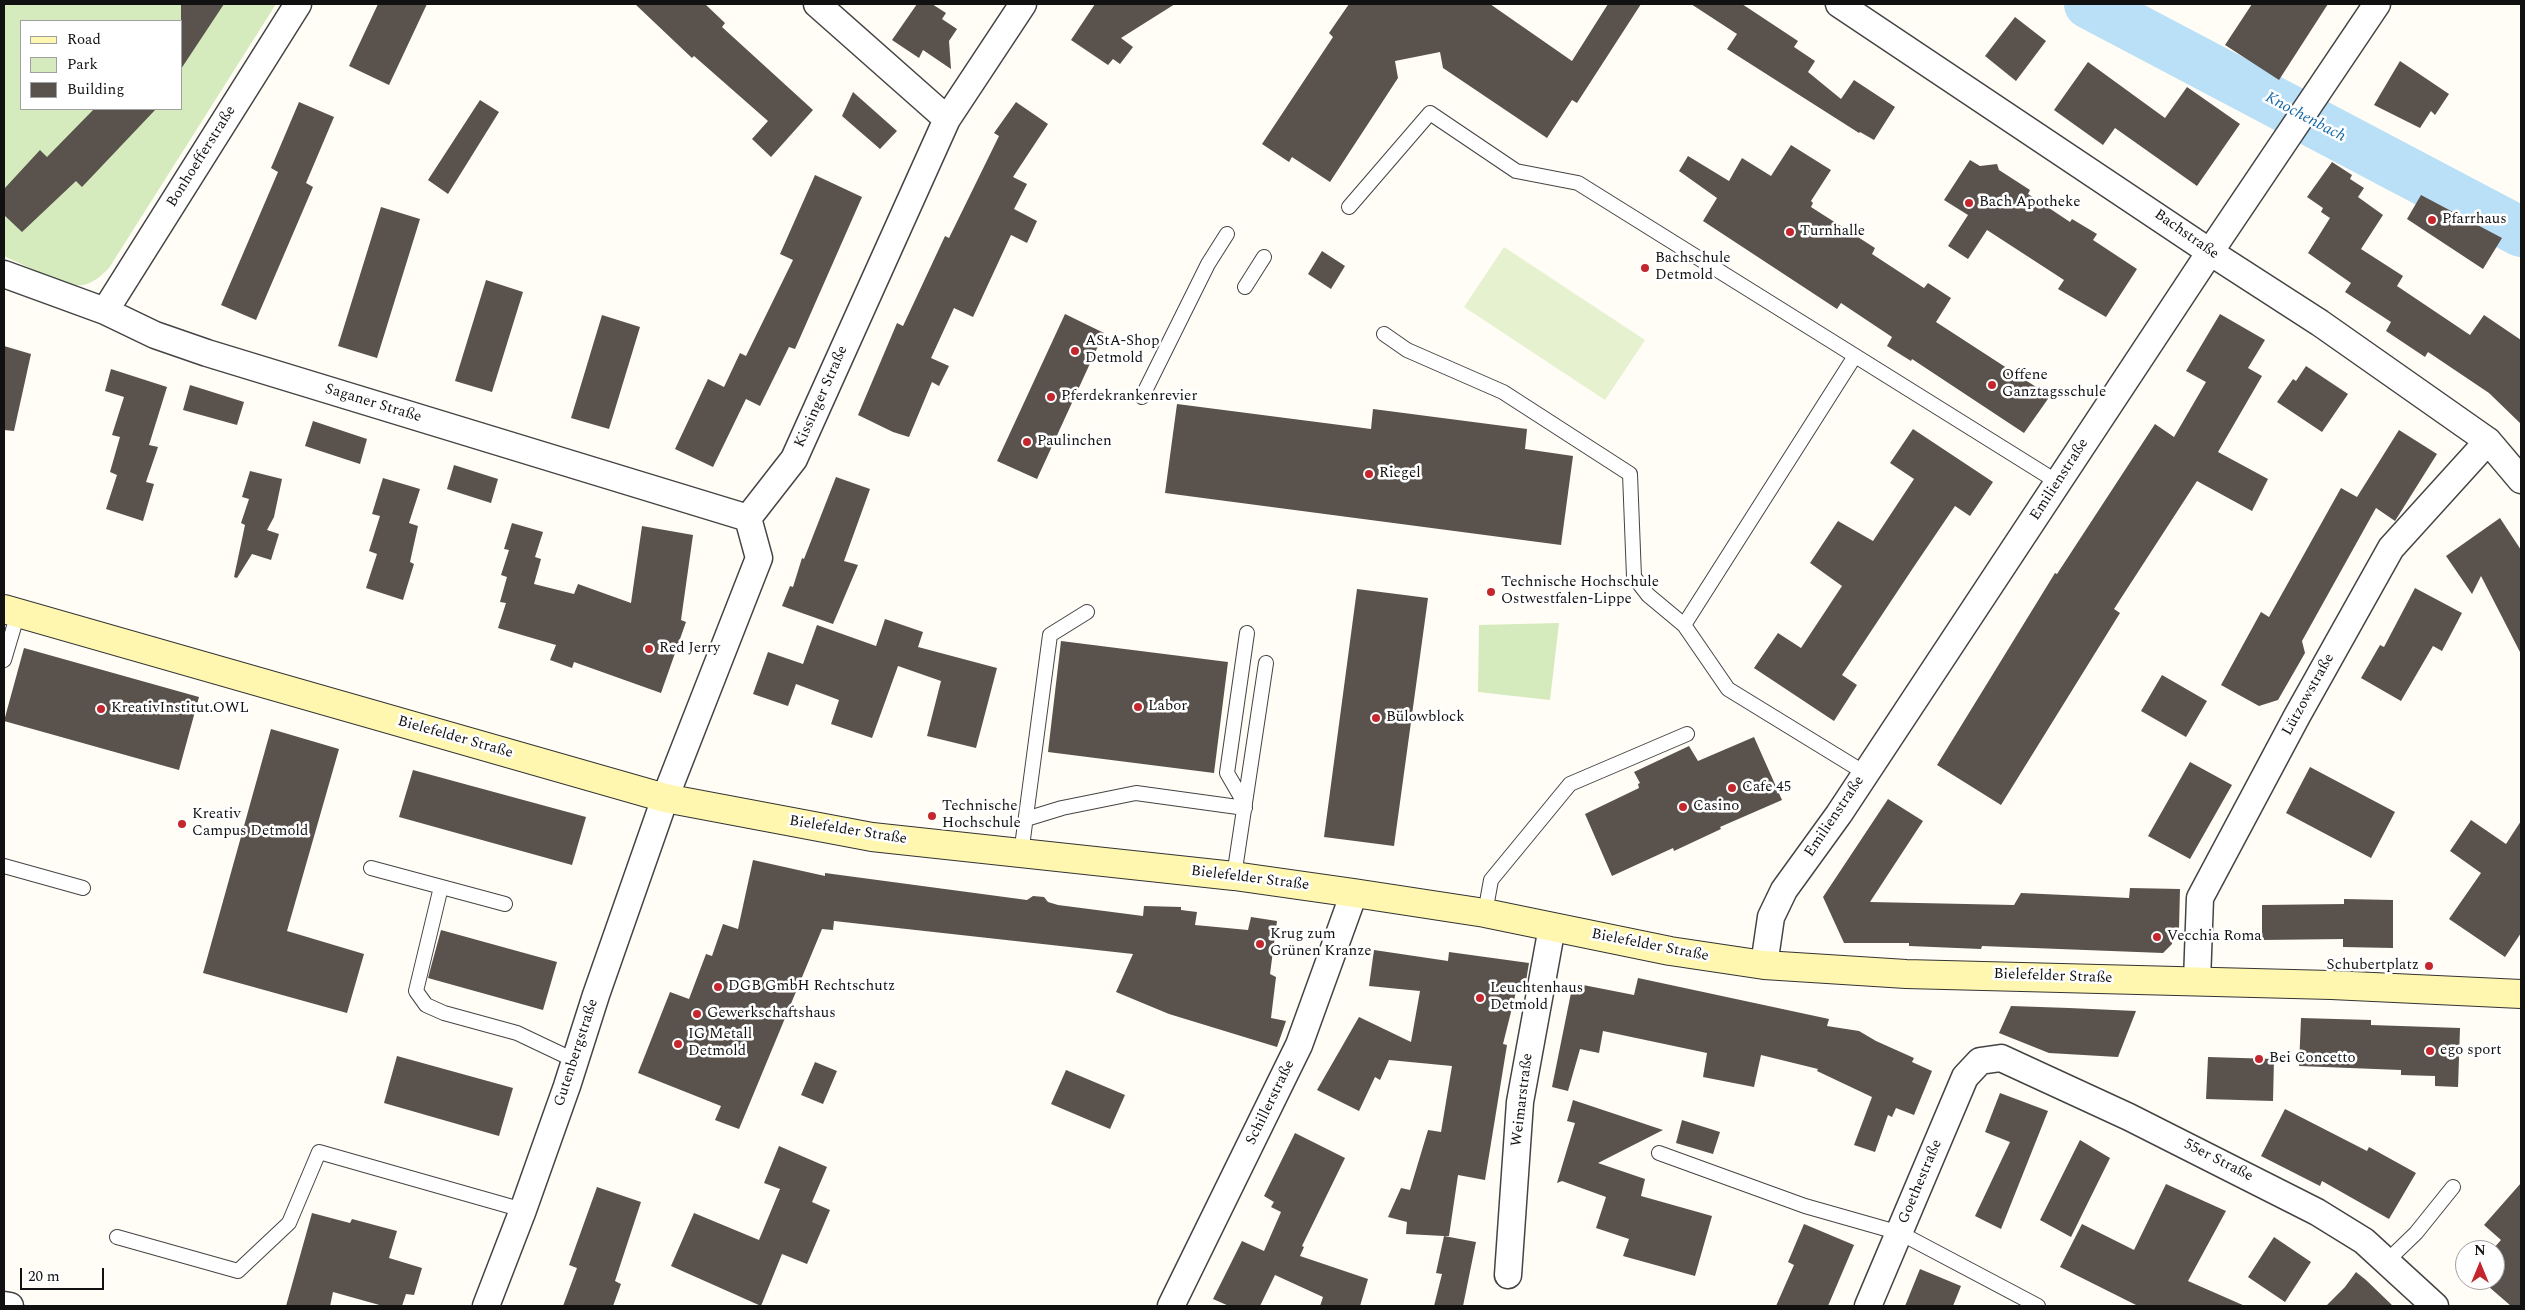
<!DOCTYPE html>
<meta charset="utf-8">
<style>
body{margin:0}
#map{position:relative;width:2525px;height:1310px;overflow:hidden;background:#fffdf5;font-family:Spectral,serif}
canvas{display:block}
.frame{position:absolute;inset:0;border:5px solid #111;pointer-events:none}
.legend{position:absolute;left:20px;top:20px;width:162px;height:90px;box-sizing:border-box;background:#fff;border:1px solid #a0a0a0;margin:0;padding:6px 9px;list-style:none;font-size:15px;color:#111}
.legend li{display:flex;align-items:center;gap:10px;height:25px}
.legend b{width:25px;border:1px solid #a0a0a0}
.north{position:absolute;left:2455px;top:1240px;width:50px;height:50px;box-sizing:border-box;background:#fff;border:1px solid #a0a0a0;border-radius:50%;rotate:0deg;font-size:14px;font-weight:700;line-height:20px;text-align:center;color:#111}
.north::after{content:'';display:block;margin:auto;width:18px;height:22px;background:#c4262e;clip-path:polygon(50% 0,100% 100%,50% 72%,0 100%)}
.scale{position:absolute;left:20px;top:1268px;width:84px;height:22px;box-sizing:border-box;border:2px solid #111;border-top:0;padding-left:6px;font-size:15px;line-height:18px;white-space:nowrap;color:#111;-webkit-text-stroke:4px #fff;paint-order:stroke}
</style>
<div id="map">
<canvas width="2525" height="1310"></canvas>
<div class="frame"></div>
<ul class="legend">
<li><b style="height:6px;background:#fff6b0"></b>Road</li>
<li><b style="height:14px;background:#d5ebbd"></b>Park</li>
<li><b style="height:14px;background:#5a524d"></b>Building</li>
</ul>
<div class="north">N</div>
<div class="scale">20 m</div>
</div>
<script>
const ctx = document.querySelector('canvas').getContext('2d');
ctx.lineJoin = 'round';
function fillPath(path, color) { ctx.fillStyle = color; ctx.fill(path, 'evenodd'); }
function strokePath(path, color, width, dash) { ctx.strokeStyle = color; ctx.lineWidth = width; ctx.lineCap = dash ? 'butt' : 'round'; ctx.setLineDash(dash || []); ctx.stroke(path); }
function write(font, color, halo, rows, align = 'center') {
  ctx.font = font + ' Spectral,serif'; ctx.lineWidth = 5; ctx.setLineDash([]); ctx.textBaseline = 'middle'; ctx.strokeStyle = halo; ctx.fillStyle = color; for (const [text, x, y, turn = 0] of rows) {
    ctx.save(); ctx.translate(x, y); ctx.rotate((+turn || 0) * Math.PI / 180); ctx.textAlign = isNaN(turn) ? turn : align; if (halo) ctx.strokeText(text, 0, 0); ctx.fillText(text, 0, 0); ctx.restore();
  }
}
const green = new Path2D(`
 M 4,4 L 276,4 L 109,268 C 102,275 94,283 83,285 C 68,288 20,263 4,256 ZM 21,21 L 181,21 L 181,109 L 21,109 Z
 M 1559,623 L 1550,700 L 1478,692 L 1479,625 Z`);
const pitch = new Path2D(`
 M 1504,247 L 1645,340 L 1605,400 L 1464,307 Z`);
const river = new Path2D(`
 M 2089,4 L 2521,232`);
const building = new Path2D(`
 M 181,4 L 224,4 L 181,69 Z
 M 378,4 L 427,4 L 389,85 L 349,66 Z
 M 635,4 L 705,4 L 725,23 L 722,27 L 813,110 L 771,157 L 752,139 L 768,121 L 694,56 L 692,58 Z
 M 917,4 L 932,4 L 946,13 L 942,19 L 957,29 L 949,41 L 951,69 L 923,50 L 919,58 L 892,40 Z
 M 1095,4 L 1175,4 L 1121,38 L 1133,47 L 1120,64 L 1113,59 L 1108,65 L 1071,40 Z
 M 1349,4 L 1490,4 L 1572,61 L 1608,4 L 1641,4 L 1577,103 L 1572,100 L 1547,138 L 1443,68 L 1440,52 L 1395,61 L 1398,78 L 1330,182 L 1292,157 L 1289,162 L 1262,144 L 1333,37 L 1329,33 Z
 M 1691,4 L 1742,4 L 1798,41 L 1794,47 L 1815,61 L 1808,72 L 1841,99 L 1854,80 L 1895,107 L 1874,140 L 1860,132 L 1859,133 L 1727,49 L 1737,34 Z
 M 2252,4 L 2328,4 L 2279,80 L 2225,45 Z
 M 2015,17 L 2046,41 L 2016,81 L 1985,56 Z
 M 2400,61 L 2449,94 L 2435,115 L 2431,111 L 2420,128 L 2374,105 Z
 M 2088,62 L 2165,118 L 2187,87 L 2240,124 L 2197,186 L 2115,128 L 2103,145 L 2054,110 Z
 M 853,92 L 897,131 L 880,149 L 842,116 Z
 M 480,100 L 499,112 L 448,194 L 428,180 Z
 M 299,102 L 334,117 L 306,183 L 313,187 L 256,320 L 221,305 L 278,172 L 271,168 Z
 M 1016,102 L 1048,124 L 1013,177 L 1027,184 L 1014,209 L 1037,221 L 1027,243 L 1011,235 L 973,317 L 954,308 L 931,358 L 949,366 L 939,386 L 932,382 L 909,437 L 893,432 L 858,415 L 897,323 L 903,326 L 945,236 L 949,238 L 999,136 L 994,133 Z
 M 94,109 L 156,109 L 82,187 L 76,181 L 22,232 L 4,215 L 4,189 L 40,150 L 47,157 Z
 M 1791,145 L 1831,170 L 1811,201 L 1813,203 L 1811,207 L 1875,248 L 1872,254 L 1924,288 L 1928,283 L 1951,298 L 1936,322 L 2050,396 L 2024,433 L 1912,359 L 1911,361 L 1887,346 L 1892,337 L 1841,303 L 1837,309 L 1703,221 L 1717,198 L 1679,171 L 1688,156 L 1729,181 L 1742,158 L 1771,176 Z
 M 1970,160 L 1980,166 L 1997,164 L 1999,170 L 2030,190 L 2028,194 L 2070,222 L 2072,219 L 2097,234 L 2093,240 L 2137,269 L 2106,317 L 2058,289 L 2064,280 L 1987,230 L 1968,259 L 1948,246 L 1968,215 L 1944,200 Z
 M 2332,162 L 2352,175 L 2350,179 L 2364,188 L 2358,197 L 2383,215 L 2361,249 L 2403,276 L 2397,286 L 2470,335 L 2484,315 L 2521,340 L 2521,424 L 2489,393 L 2428,352 L 2425,357 L 2386,331 L 2391,322 L 2345,292 L 2351,283 L 2308,253 L 2330,218 L 2321,212 L 2323,208 L 2307,197 Z
 M 815,175 L 862,197 L 795,349 L 789,347 L 760,406 L 746,399 L 713,467 L 675,449 L 708,379 L 724,387 L 740,353 L 746,356 L 793,260 L 780,254 Z
 M 2421,195 L 2502,238 L 2483,269 L 2407,219 Z
 M 381,207 L 420,219 L 377,358 L 338,346 Z
 M 1322,251 L 1345,266 L 1331,289 L 1308,274 Z
 M 486,280 L 523,292 L 492,392 L 455,381 Z
 M 1065,314 L 1104,333 L 1037,479 L 997,461 Z
 M 2220,314 L 2265,340 L 2248,368 L 2262,376 L 2218,452 L 2268,479 L 2252,511 L 2197,481 L 2114,609 L 2120,613 L 2001,805 L 1937,765 L 2055,573 L 2057,574 L 2155,424 L 2174,437 L 2206,382 L 2186,371 Z
 M 602,315 L 640,327 L 609,429 L 571,418 Z
 M 4,346 L 31,354 L 14,431 L 4,430 Z
 M 2306,366 L 2348,394 L 2322,432 L 2277,402 L 2293,379 L 2296,381 Z
 M 111,369 L 167,387 L 149,445 L 158,447 L 146,482 L 154,484 L 143,521 L 106,509 L 117,475 L 110,472 L 120,437 L 112,435 L 124,397 L 105,391 Z
 M 190,385 L 244,402 L 237,425 L 183,410 Z
 M 1177,404 L 1371,429 L 1373,409 L 1527,429 L 1525,449 L 1573,456 L 1561,545 L 1165,493 Z
 M 313,421 L 367,439 L 360,464 L 305,446 Z
 M 1913,429 L 1993,482 L 1970,516 L 1955,506 L 1913,568 L 1842,675 L 1857,685 L 1834,721 L 1754,668 L 1778,633 L 1801,648 L 1842,586 L 1810,563 L 1838,521 L 1873,541 L 1914,479 L 1890,463 Z
 M 2399,430 L 2437,454 L 2395,521 L 2376,508 L 2302,641 L 2305,653 L 2278,700 L 2259,706 L 2221,685 L 2261,612 L 2269,617 L 2341,488 L 2357,497 Z
 M 454,465 L 498,479 L 491,503 L 447,489 Z
 M 250,471 L 282,479 L 274,517 L 267,530 L 279,534 L 271,560 L 252,554 L 237,578 L 234,577 L 245,525 L 241,523 L 249,499 L 242,497 Z
 M 836,477 L 870,489 L 844,561 L 858,565 L 833,624 L 782,606 L 790,586 L 793,587 L 802,558 L 804,559 Z
 M 383,478 L 420,489 L 409,523 L 418,526 L 410,562 L 414,564 L 403,600 L 366,588 L 377,554 L 369,551 L 380,516 L 372,514 Z
 M 2500,518 L 2521,550 L 2521,654 L 2481,576 L 2472,594 L 2446,556 Z
 M 512,523 L 543,532 L 535,557 L 541,559 L 534,584 L 574,594 L 578,584 L 631,603 L 642,526 L 693,535 L 681,620 L 686,622 L 661,693 L 574,662 L 572,668 L 550,660 L 556,645 L 498,628 L 506,603 L 500,602 L 507,577 L 501,575 L 509,550 L 504,549 Z
 M 2415,588 L 2462,613 L 2442,651 L 2433,646 L 2401,701 L 2361,678 L 2380,645 L 2384,647 Z
 M 1357,589 L 1428,598 L 1394,846 L 1324,837 Z
 M 885,619 L 923,632 L 918,647 L 997,668 L 976,748 L 927,736 L 941,681 L 898,666 L 872,738 L 831,724 L 839,700 L 796,684 L 788,706 L 753,694 L 768,652 L 803,664 L 817,625 L 876,646 Z
 M 1061,641 L 1228,662 L 1214,773 L 1048,752 Z
 M 24,648 L 199,697 L 179,770 L 4,721 Z
 M 2162,675 L 2207,701 L 2186,737 L 2141,711 Z
 M 271,729 L 339,749 L 287,931 L 364,954 L 347,1013 L 203,973 Z
 M 1754,737 L 1782,800 L 1720,827 L 1721,829 L 1674,851 L 1673,848 L 1612,876 L 1585,814 L 1639,788 L 1638,784 L 1640,783 L 1634,772 L 1689,746 L 1698,761 Z
 M 2190,762 L 2232,785 L 2190,859 L 2148,836 Z
 M 2310,767 L 2395,812 L 2371,858 L 2286,813 Z
 M 413,770 L 586,817 L 572,865 L 399,817 Z
 M 1888,799 L 1923,821 L 1870,902 L 2014,905 L 2021,893 L 2129,898 L 2130,888 L 2180,889 L 2179,928 L 2173,928 L 2172,944 L 2163,953 L 1982,946 L 1981,949 L 1909,946 L 1909,943 L 1844,943 L 1823,897 Z
 M 2471,820 L 2506,844 L 2521,821 L 2521,933 L 2505,957 L 2449,919 L 2481,873 L 2450,851 Z
 M 753,860 L 825,876 L 825,873 L 1027,900 L 1033,896 L 1044,897 L 1048,902 L 1058,905 L 1143,916 L 1144,906 L 1181,907 L 1181,910 L 1197,912 L 1195,925 L 1248,930 L 1251,917 L 1277,921 L 1270,974 L 1276,977 L 1271,1018 L 1286,1021 L 1277,1047 L 1169,1014 L 1116,992 L 1133,954 L 834,921 L 833,930 L 822,929 L 739,1129 L 715,1120 L 721,1106 L 638,1073 L 670,992 L 689,999 L 706,954 L 712,956 L 723,924 L 738,929 Z
 M 2344,899 L 2393,900 L 2393,948 L 2343,947 L 2343,939 L 2262,940 L 2262,905 L 2344,904 Z
 M 441,930 L 557,962 L 543,1010 L 428,978 Z
 M 1374,950 L 1448,961 L 1449,952 L 1529,963 L 1524,993 L 1516,992 L 1503,1044 L 1507,1045 L 1485,1180 L 1458,1175 L 1449,1236 L 1444,1236 L 1476,1242 L 1463,1306 L 1434,1306 L 1442,1274 L 1436,1273 L 1444,1236 L 1406,1234 L 1407,1222 L 1388,1217 L 1401,1188 L 1410,1190 L 1428,1130 L 1441,1132 L 1452,1066 L 1389,1060 L 1380,1080 L 1375,1077 L 1359,1111 L 1317,1090 L 1359,1017 L 1411,1042 L 1420,991 L 1369,986 Z
 M 1638,978 L 1829,1019 L 1827,1026 L 1859,1031 L 1876,1041 L 1914,1058 L 1912,1062 L 1932,1071 L 1914,1115 L 1896,1108 L 1892,1117 L 1888,1115 L 1875,1152 L 1854,1145 L 1872,1097 L 1817,1071 L 1818,1069 L 1761,1055 L 1754,1087 L 1703,1077 L 1707,1053 L 1603,1031 L 1599,1053 L 1580,1049 L 1568,1091 L 1552,1087 L 1573,983 L 1634,995 Z
 M 2011,1006 L 2069,1008 L 2136,1011 L 2118,1057 L 2049,1053 L 1999,1033 Z
 M 2301,1018 L 2371,1020 L 2371,1025 L 2460,1028 L 2458,1087 L 2435,1086 L 2435,1076 L 2401,1075 L 2401,1070 L 2299,1066 Z
 M 397,1056 L 513,1088 L 499,1136 L 384,1103 Z
 M 2208,1057 L 2274,1059 L 2273,1101 L 2206,1099 Z
 M 815,1062 L 837,1071 L 823,1104 L 801,1095 Z
 M 1066,1070 L 1125,1095 L 1110,1129 L 1051,1104 Z
 M 2000,1093 L 2048,1111 L 2001,1229 L 1975,1216 L 2010,1142 L 1985,1132 Z
 M 1573,1100 L 1663,1130 L 1598,1163 L 1645,1179 L 1641,1196 L 1712,1216 L 1695,1276 L 1623,1256 L 1629,1239 L 1596,1228 L 1606,1197 L 1562,1181 L 1557,1183 L 1575,1123 L 1567,1121 Z
 M 2285,1109 L 2367,1151 L 2369,1147 L 2416,1173 L 2389,1219 L 2322,1181 L 2320,1186 L 2261,1156 Z
 M 1682,1120 L 1720,1132 L 1713,1154 L 1676,1143 Z
 M 1295,1133 L 1345,1158 L 1302,1246 L 1304,1247 L 1300,1256 L 1368,1279 L 1360,1306 L 1320,1306 L 1323,1297 L 1275,1275 L 1260,1306 L 1229,1306 L 1213,1299 L 1242,1241 L 1264,1251 L 1281,1212 L 1271,1207 L 1274,1202 L 1264,1196 Z
 M 2080,1140 L 2110,1158 L 2071,1237 L 2040,1220 Z
 M 779,1146 L 827,1167 L 812,1202 L 830,1210 L 807,1264 L 782,1254 L 761,1306 L 671,1266 L 694,1213 L 759,1240 L 780,1189 L 764,1183 Z
 M 2521,1183 L 2521,1306 L 2511,1306 L 2481,1280 L 2495,1280 L 2495,1250 L 2492,1250 L 2501,1240 L 2484,1225 Z
 M 2166,1184 L 2226,1211 L 2188,1281 L 2245,1306 L 2138,1306 L 2060,1267 L 2082,1224 L 2134,1250 Z
 M 597,1187 L 641,1202 L 615,1281 L 621,1284 L 613,1306 L 563,1306 L 577,1268 L 569,1265 Z
 M 312,1213 L 350,1223 L 352,1219 L 397,1231 L 389,1258 L 422,1268 L 414,1295 L 406,1294 L 402,1306 L 383,1306 L 333,1292 L 330,1306 L 286,1306 Z
 M 1804,1224 L 1854,1245 L 1828,1306 L 1776,1306 L 1794,1265 L 1788,1262 Z
 M 2274,1237 L 2311,1262 L 2285,1302 L 2248,1277 Z
 M 1920,1269 L 1961,1286 L 1953,1306 L 1905,1306 Z
 M 2356,1272 L 2366,1280 L 2393,1306 L 2326,1306 L 2345,1287 Z`);
const lane = new Path2D(`
 M 1349,207 L 1430,113 L 1516,171 L 1578,183 L 2059,483
 M 1245,287 L 1264,257
 M 1384,334 L 1407,350 L 1503,392 L 1630,474 L 1634,577 L 1648,595 L 1684,625 L 1728,689 L 1865,773
 M 1142,397 L 1208,264 L 1227,234
 M 1684,625 L 1855,356
 M 4,660 L 18,613
 M 1245,804 L 1227,773 L 1247,633
 M 1026,819 L 1062,808 L 1136,793 L 1245,808
 M 1021,854 L 1050,635 L 1087,612
 M 4,866 L 83,888
 M 371,868 L 505,904
 M 1234,876 L 1266,663
 M 441,887 L 416,991 L 426,1005 L 444,1013 L 517,1033 L 576,1061
 M 1485,913 L 1491,880 L 1570,784 L 1687,734
 M 1659,1153 L 1805,1206 L 1900,1233 L 2038,1306
 M 117,1237 L 238,1271 L 289,1223 L 319,1152 L 523,1210
 M 2387,1261 L 2416,1233 L 2453,1187`);
const street = new Path2D(`
 M 817,4 L 947,119
 M 1839,4 L 2210,252 L 2320,323 L 2488,441 L 2521,480
 M 4,274 L 105,311 L 155,335 L 207,353 L 748,518
 M 105,311 L 298,4
 M 1764,965 L 1771,917 L 1784,890 L 1839,814 L 2210,252 L 2377,4
 M 2197,981 L 2200,898 L 2297,716 L 2391,548 L 2488,441
 M 1508,1275 L 1520,1102 L 1552,927
 M 4,1305 L 10,1306
 M 486,1306 L 523,1210 L 567,1086 L 596,995 L 665,798 L 759,558 L 748,518 L 794,459 L 947,119 L 1023,4
 M 1171,1306 L 1299,1045 L 1354,893
 M 1868,1306 L 1965,1077 L 1980,1061 L 2001,1058 L 2129,1117 L 2317,1212 L 2364,1241 L 2435,1306`);
const secondary = new Path2D(`
 M 4,609 L 665,798 L 872,837 L 1234,876 L 1354,893 L 1485,913 L 1670,951 L 1764,965 L 1906,974 L 2331,985 L 2521,994`);
const markers = [
 [1969,203,5,"#c4262e"],
 [2432,220,5,"#c4262e"],
 [1790,232,5,"#c4262e"],
 [1645,268,5,"#c4262e"],
 [1075,351,5,"#c4262e"],
 [1992,385,5,"#c4262e"],
 [1051,397,5,"#c4262e"],
 [1027,442,5,"#c4262e"],
 [1369,474,5,"#c4262e"],
 [1491,592,5,"#c4262e"],
 [649,649,5,"#c4262e"],
 [1138,707,5,"#c4262e"],
 [101,709,5,"#c4262e"],
 [1376,718,5,"#c4262e"],
 [1732,788,5,"#c4262e"],
 [1683,807,5,"#c4262e"],
 [932,816,5,"#c4262e"],
 [182,824,5,"#c4262e"],
 [2157,937,5,"#c4262e"],
 [1260,944,5,"#c4262e"],
 [2429,966,5,"#c4262e"],
 [718,987,5,"#c4262e"],
 [1480,998,5,"#c4262e"],
 [697,1014,5,"#c4262e"],
 [678,1044,5,"#c4262e"],
 [2430,1051,5,"#c4262e"],
 [2259,1059,5,"#c4262e"]
];
const streetNames = [
 ["Bonhoefferstraße",202,157,-58],
 ["Bachstraße",2186,235,35],
 ["Kissinger Straße",822,397,-66],
 ["Saganer Straße",373,404,17],
 ["Emilienstraße",2060,480,-57],
 ["Lützowstraße",2309,695,-61],
 ["Bielefelder Straße",455,738,16],
 ["Emilienstraße",1835,817,-56],
 ["Bielefelder Straße",848,831,9],
 ["Bielefelder Straße",1250,879,7],
 ["Bielefelder Straße",1650,946,11],
 ["Bielefelder Straße",2053,977,2],
 ["Gutenbergstraße",577,1053,-72],
 ["Weimarstraße",1523,1100,-83],
 ["Schillerstraße",1271,1103,-64],
 ["55er Straße",2218,1161,27],
 ["Goethestraße",1921,1182,-67]
];
const poiNames = [
 ["Bach Apotheke",1979,203],
 ["Pfarrhaus",2442,220],
 ["Turnhalle",1800,232],
 ["Bachschule",1655,259],
 ["Detmold",1655,276],
 ["AStA-Shop",1085,342],
 ["Detmold",1085,359],
 ["Offene",2002,376],
 ["Ganztagsschule",2002,393],
 ["Pferdekrankenrevier",1061,397],
 ["Paulinchen",1037,442],
 ["Riegel",1379,474],
 ["Technische Hochschule",1501,583],
 ["Ostwestfalen-Lippe",1501,600],
 ["Red Jerry",659,649],
 ["Labor",1148,707],
 ["KreativInstitut.OWL",111,709],
 ["Bülowblock",1386,718],
 ["Cafe 45",1742,788],
 ["Technische",942,807],
 ["Hochschule",942,824],
 ["Casino",1693,807],
 ["Kreativ",192,815],
 ["Campus Detmold",192,832],
 ["Krug zum",1270,935],
 ["Grünen Kranze",1270,952],
 ["Vecchia Roma",2167,937],
 ["Schubertplatz",2419,966,"right"],
 ["DGB GmbH Rechtschutz",728,987],
 ["Leuchtenhaus",1490,989],
 ["Detmold",1490,1006],
 ["Gewerkschaftshaus",707,1014],
 ["IG Metall",688,1035],
 ["Detmold",688,1052],
 ["ego sport",2440,1051],
 ["Bei Concetto",2269,1059]
];
const waterNames = [
 ["Knochenbach",2305,118,28]
];
fillPath(green, '#d5ebbd');
fillPath(pitch, '#e6f2cf');
strokePath(river, '#b9e0f7', 50);
fillPath(building, '#5a524d');
strokePath(lane, '#444', 16);
strokePath(street, '#444', 29);
strokePath(secondary, '#333', 30);
strokePath(lane, '#fff', 14);
strokePath(street, '#fff', 26);
strokePath(secondary, '#fff6b0', 28);
for (const [x, y, r, color] of markers) { const dot = new Path2D(); dot.arc(x, y, r, 0, 2 * Math.PI); ctx.fillStyle = color; ctx.fill(dot); strokePath(dot, '#fff', 2); }
write('15px', '#111', '#fff', streetNames);
write('15px', '#111', '#fff', poiNames, 'left');
write('italic 16px', '#1768a6', '#fff', waterNames);
</script>
